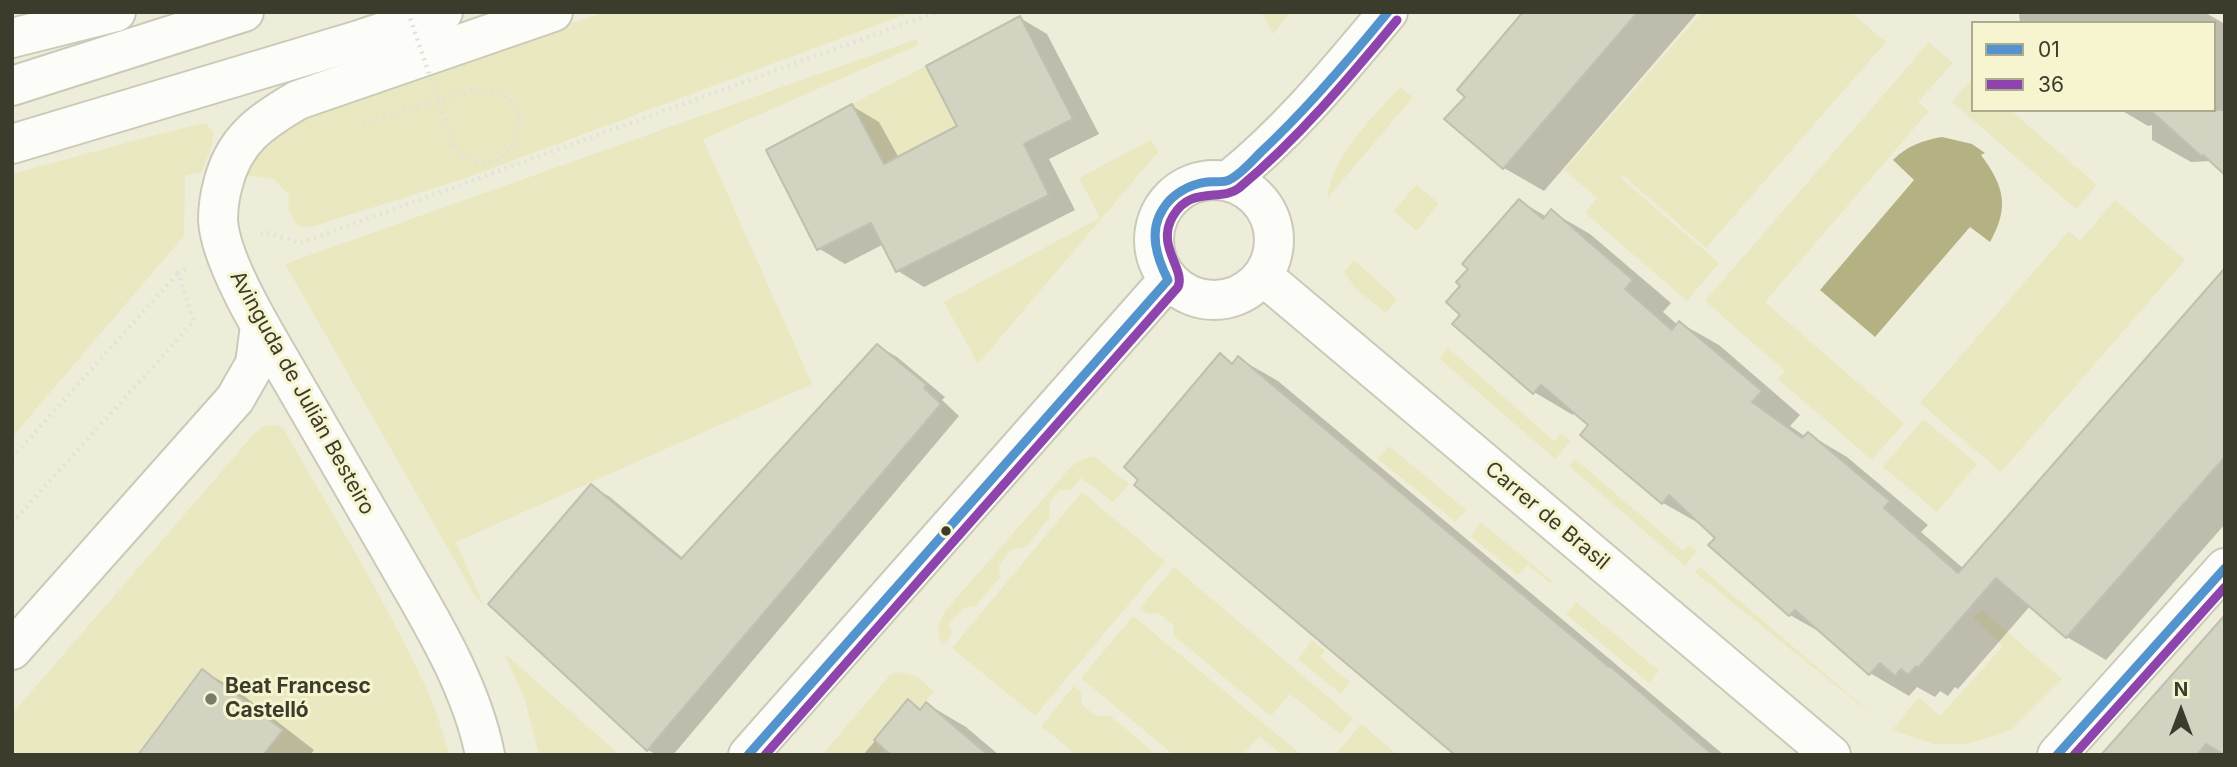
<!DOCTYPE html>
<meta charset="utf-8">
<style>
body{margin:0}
#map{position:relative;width:2237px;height:767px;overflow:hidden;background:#eeedd9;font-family:Inter,sans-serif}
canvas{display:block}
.frame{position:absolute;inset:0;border:14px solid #3c3c2d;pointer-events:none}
.legend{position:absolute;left:1971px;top:21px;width:245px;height:91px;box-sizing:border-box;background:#f7f5d0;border:2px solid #acab8f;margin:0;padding:9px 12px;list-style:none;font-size:21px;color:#3c3c2d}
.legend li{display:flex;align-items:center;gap:14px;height:35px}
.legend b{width:35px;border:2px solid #acab8f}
.north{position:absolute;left:2146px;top:676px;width:70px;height:70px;-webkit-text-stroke:5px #f7f5d0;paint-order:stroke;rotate:0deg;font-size:19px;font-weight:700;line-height:28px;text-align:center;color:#3c3c2d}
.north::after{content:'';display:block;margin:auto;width:24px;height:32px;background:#3c3c2d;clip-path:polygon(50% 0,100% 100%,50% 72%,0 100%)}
</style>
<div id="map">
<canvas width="2237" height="767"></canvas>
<div class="frame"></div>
<ul class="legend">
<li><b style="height:9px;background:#5393ce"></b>01</li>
<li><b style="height:9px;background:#8e44ad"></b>36</li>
</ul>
<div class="north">N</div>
</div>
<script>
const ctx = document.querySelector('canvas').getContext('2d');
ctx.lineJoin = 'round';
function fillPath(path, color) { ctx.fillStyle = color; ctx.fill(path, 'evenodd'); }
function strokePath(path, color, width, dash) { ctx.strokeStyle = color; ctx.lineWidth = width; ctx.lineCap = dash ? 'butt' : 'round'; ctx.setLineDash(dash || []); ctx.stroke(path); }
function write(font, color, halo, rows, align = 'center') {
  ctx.font = font + ' Inter,sans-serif'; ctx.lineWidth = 6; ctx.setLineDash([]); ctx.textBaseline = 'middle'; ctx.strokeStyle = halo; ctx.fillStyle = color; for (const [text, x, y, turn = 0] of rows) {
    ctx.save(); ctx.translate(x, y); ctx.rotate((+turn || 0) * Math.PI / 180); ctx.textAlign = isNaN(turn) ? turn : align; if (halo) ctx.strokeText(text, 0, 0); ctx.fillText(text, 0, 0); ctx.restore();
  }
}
const green = new Path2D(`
 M 605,12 L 911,12 L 466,178 L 314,226 L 301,227 C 290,218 287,210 289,195 L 274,179 L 243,175 L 255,154 L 275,134 L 293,123 L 363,95 Z
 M 1261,12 L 1291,12 L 1273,34 Z
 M 1702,12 L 1851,12 L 1886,42 L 1706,248 L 1623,175 L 1620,177 L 1719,263 L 1687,301 L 1585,213 L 1597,198 L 1564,170 Z
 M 917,39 L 918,45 L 703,139 L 812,384 L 456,542 L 483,604 L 477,599 L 285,264 Z
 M 1929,42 L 1953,63 L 1918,102 L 1929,111 L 1765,302 L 1904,423 L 1872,460 L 1778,379 L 1785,371 L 1705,301 Z
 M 926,66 L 957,126 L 884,164 L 852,104 Z
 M 1973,78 L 1973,110 L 2010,110 L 2097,185 L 2076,209 L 1952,102 Z
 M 1400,87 L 1413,97 L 1327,199 C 1334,152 1370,121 1400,87 Z
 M 206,123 L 214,133 L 210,151 L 201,173 L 185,175 L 184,236 L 12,437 L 12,174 L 159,134 Z
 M 1151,140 L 1158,152 L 978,364 L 944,302 L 1100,218 L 1079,178 Z
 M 1416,185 L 1439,203 L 1417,231 L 1394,211 Z
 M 2115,200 L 2185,260 L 2001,472 L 1920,403 L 2069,231 L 2080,241 Z
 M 1354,260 L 1397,299 L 1386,313 L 1357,290 L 1344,272 Z
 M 1448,348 L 1554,441 L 1562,433 L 1571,441 L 1555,459 L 1439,358 Z
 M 1923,419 L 1977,464 L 1937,512 L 1883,467 Z
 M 268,425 L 277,425 L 283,428 C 321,495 361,559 396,627 C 418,669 438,709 449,755 L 12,755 L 12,714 L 254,434 L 260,428 Z
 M 1389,446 L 1466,510 L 1456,522 L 1378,459 Z
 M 1094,456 L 1129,484 L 1113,502 L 1081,478 L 1072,489 L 1059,490 L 1049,503 L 1050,517 L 1026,547 L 1012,549 L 999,565 L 1000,577 L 976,606 L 963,608 L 949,624 L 952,634 L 942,645 C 936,631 938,622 946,610 L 1071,467 L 1078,461 Z
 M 1575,459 L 1683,551 L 1690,545 L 1697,551 L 1685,566 L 1569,466 Z
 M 1082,492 L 1165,561 L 1035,716 L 952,648 Z
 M 1481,522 L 1552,581 L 1550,583 L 1528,565 L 1518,575 L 1470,536 Z
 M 1174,567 L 1353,718 L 1340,734 L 1290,694 L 1271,716 L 1174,636 L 1174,626 L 1159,613 L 1147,614 L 1140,608 Z
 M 1700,567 L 1881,722 L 1695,572 Z
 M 1576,602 L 1659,671 L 1649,683 L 1566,614 Z
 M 1982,610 L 2062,679 L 2013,728 L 1998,735 L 1967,744 L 1934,744 L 1892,730 L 1919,697 L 1940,716 L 2003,646 L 1973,618 Z
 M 1133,616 L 1302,755 L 1282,755 L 1259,736 L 1243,755 L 1174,755 L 1081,678 Z
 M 1312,640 L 1325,651 L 1320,657 L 1350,682 L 1341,694 L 1298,659 Z
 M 504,653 L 620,755 L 539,755 L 525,700 Z
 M 899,672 L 916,676 L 934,691 L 880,755 L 822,755 L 890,675 Z
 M 1074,686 L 1081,692 L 1082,705 L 1096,716 L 1110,716 L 1157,755 L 1077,755 L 1041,726 Z
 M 1361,724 L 1398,755 L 1335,755 Z`);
const water = new Path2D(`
 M 1942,137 L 1972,144 L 1985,153 L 1981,155 C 2004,186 2010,207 1990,242 L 1970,227 L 1875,337 L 1820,290 L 1914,180 L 1893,160 C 1907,146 1923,140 1942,137 Z`);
const shadow = new Path2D(`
 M 1526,12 L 1698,12 L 1544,191 L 1504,168 L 1467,96 Z
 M 2015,12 L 2204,12 L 2225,24 L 2225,173 L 2211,161 L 2191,162 L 2152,140 L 2152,125 L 2148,126 L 2121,110 L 2214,110 L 2214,23 L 2020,23 L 2019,13 Z
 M 1020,18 L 1047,34 L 1099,134 L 1049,159 L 1075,210 L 924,287 L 898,271 L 884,244 L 845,264 L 818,248 L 852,106 L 879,122 L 899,158 L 960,126 Z
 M 1520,201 L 1547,217 L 1552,212 L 1590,234 L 1671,303 L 1663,312 L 1678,325 L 1680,323 L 1719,345 L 1800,415 L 1790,426 L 1806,437 L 1808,434 L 1847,457 L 1928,525 L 1921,532 L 1964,569 L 2225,271 L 2225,524 L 2106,660 L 2067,637 L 2031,605 L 1958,689 L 1955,687 L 1948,696 L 1940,691 L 1935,697 L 1917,687 L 1909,696 L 1870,673 L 1827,636 L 1790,615 L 1710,545 L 1717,537 L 1702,525 L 1663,503 L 1591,425 L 1575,412 L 1573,415 L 1534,392 L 1463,314 L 1463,286 Z
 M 878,346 L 897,357 L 945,397 L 942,400 L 959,416 L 673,755 L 657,755 L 648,750 L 491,604 L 591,486 L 610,497 L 684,559 Z
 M 1220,356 L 1234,364 L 1238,358 L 1278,381 L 1724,755 L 1459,755 Z
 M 2225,618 L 2225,755 L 2106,755 Z
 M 203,671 L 235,689 L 314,750 L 310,755 L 140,755 Z
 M 908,702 L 922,710 L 927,704 L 966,727 L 999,755 L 863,755 Z`);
const building = new Path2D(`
 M 1523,12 L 1638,12 L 1503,169 L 1444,119 L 1465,97 L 1457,90 Z
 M 1020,16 L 1073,119 L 1024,144 L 1049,195 L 896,272 L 871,223 L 817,250 L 766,150 L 852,104 L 884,164 L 957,126 L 926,66 Z
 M 2150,110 L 2225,110 L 2225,175 L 2203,155 L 2202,157 Z
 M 1519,199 L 1543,219 L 1551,209 L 1633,280 L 1625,289 L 1672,330 L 1679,321 L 1762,391 L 1752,402 L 1802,438 L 1808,432 L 1890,501 L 1884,508 L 1958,573 L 2225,268 L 2225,457 L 2066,638 L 1996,578 L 1918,668 L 1916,666 L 1908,675 L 1901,669 L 1895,676 L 1880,663 L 1869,675 L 1795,610 L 1789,616 L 1708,545 L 1715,538 L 1669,495 L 1662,504 L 1580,435 L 1588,425 L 1541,385 L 1533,394 L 1452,324 L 1460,315 L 1446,302 L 1460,286 L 1456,282 L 1468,269 L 1462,264 Z
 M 877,344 L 927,385 L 924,388 L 941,404 L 647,751 L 488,604 L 591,484 L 681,559 Z
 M 1220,353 L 1232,364 L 1238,356 L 1609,667 L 1610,666 L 1713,755 L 1455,755 L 1134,485 L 1138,480 L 1124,467 Z
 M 2225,615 L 2225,755 L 2206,744 L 2197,755 L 2101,755 Z
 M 202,669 L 283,730 L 263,755 L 138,755 Z
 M 908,699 L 920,710 L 926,702 L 988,755 L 891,755 L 874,740 Z`);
const path = new Path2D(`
 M 363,123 L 475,89 C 562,92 504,203 454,147
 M 261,234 L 265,232 L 300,243 L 937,12
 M 12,458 L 178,273
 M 12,523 L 194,321 L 178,273 L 190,267`);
const minor = new Path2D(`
 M 12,650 L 235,399 L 255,364 L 260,326`);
const tertiary = new Path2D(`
 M1154 240a60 60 0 1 1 120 0a60 60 0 1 1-120 0Z
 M 1228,181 C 1290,131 1337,73 1388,12
 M 1263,276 L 1831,755
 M 485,755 C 471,683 428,616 392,553 C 356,490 319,428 283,365 C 262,329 220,260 218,220 C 218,208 220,195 223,184 C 234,140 260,122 298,100 L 553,12
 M 748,755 L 1168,280
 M 2057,755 L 2225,568`);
const motorway = new Path2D(`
 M 12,38 L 116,12
 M 12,86 L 244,12
 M 12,144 L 359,40 L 443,12`);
const pathBridge = new Path2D(`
 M 408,12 L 454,147`);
const bus1 = new Path2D(`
 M 748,755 L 1168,280 C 1157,258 1148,232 1163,209 C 1172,194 1190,184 1207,182 C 1214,181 1223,183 1229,180 C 1240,175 1252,161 1261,152 C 1307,109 1348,61 1388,12
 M 2057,755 L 2225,568`);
const bus2 = new Path2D(`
 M 765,755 L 1178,287 C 1186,269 1155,246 1173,216 C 1191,185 1221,202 1239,188 C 1299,138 1348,79 1397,20
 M 2074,755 L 2225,587`);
const markers = [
 [946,531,6,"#3c3c2d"],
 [211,699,7,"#7a7a69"]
];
const streetNames = [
 ["Avinguda de Julián Besteiro",302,393,61],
 ["Carrer de Brasil",1547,516,40]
];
const poiNames = [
 ["Beat Francesc",225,687],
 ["Castelló",225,711]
];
fillPath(green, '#eae8c0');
fillPath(water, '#b4b283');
fillPath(shadow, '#0003');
fillPath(building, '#d3d3c2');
strokePath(building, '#c0bfb0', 2);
strokePath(minor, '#cbcab9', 42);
strokePath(tertiary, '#cbcab9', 42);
strokePath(motorway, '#cbcab9', 42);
strokePath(path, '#e2e1db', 4.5, [2, 5]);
strokePath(minor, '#fcfcf9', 38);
strokePath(tertiary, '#fcfcf9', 38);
strokePath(motorway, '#fcfcf9', 38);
strokePath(pathBridge, '#e2e1db', 4.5, [2, 5]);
strokePath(bus1, '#5393ce', 9);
strokePath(bus2, '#8e44ad', 9);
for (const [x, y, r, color] of markers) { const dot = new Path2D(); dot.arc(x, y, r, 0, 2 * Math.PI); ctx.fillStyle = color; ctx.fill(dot); strokePath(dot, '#f7f5d0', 2.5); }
write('21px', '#3c3c2d', '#f7f5d0', streetNames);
write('bold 21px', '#3c3c2d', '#f7f5d0', poiNames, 'left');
</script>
